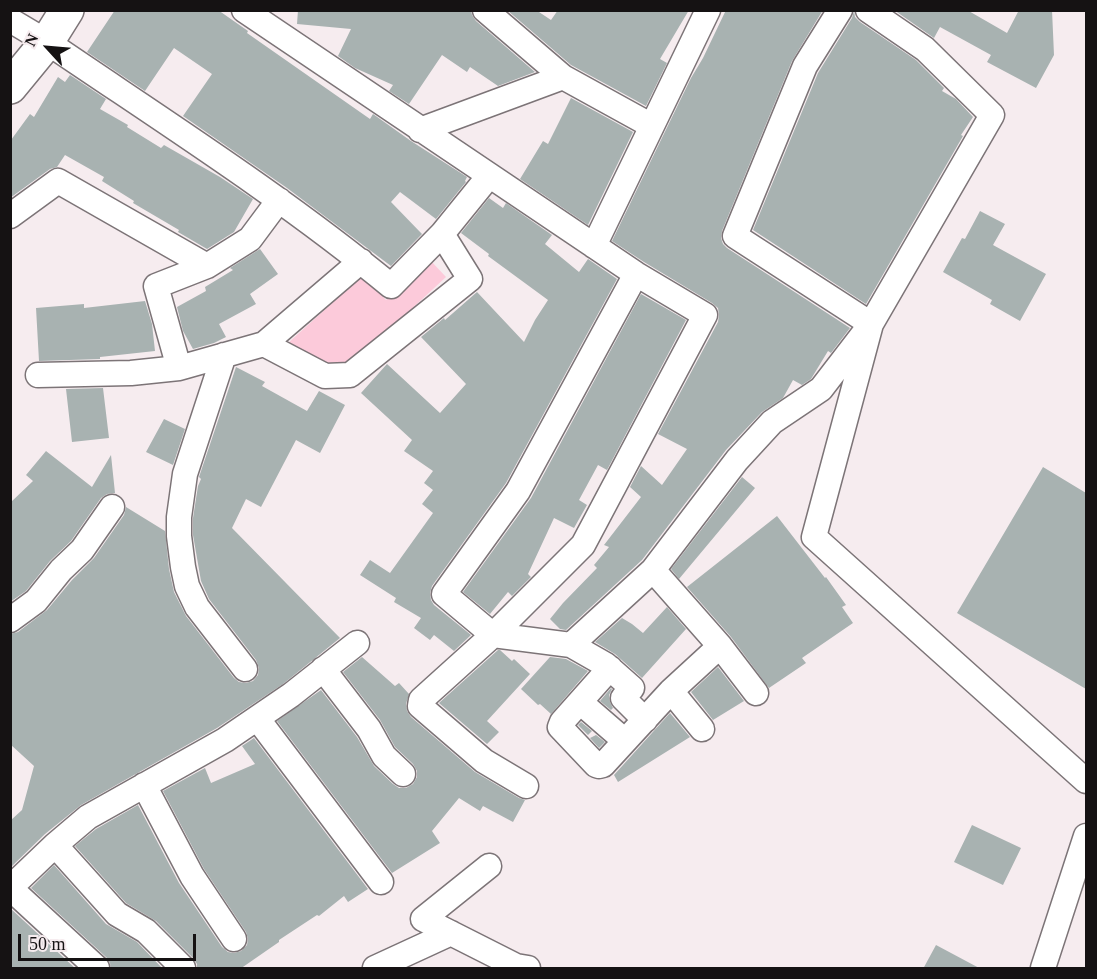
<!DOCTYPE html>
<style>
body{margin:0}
#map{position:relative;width:1097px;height:979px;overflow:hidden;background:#f6ecef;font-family:Georgia,serif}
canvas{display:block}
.frame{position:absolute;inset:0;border:12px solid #151213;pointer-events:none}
.north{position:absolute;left:18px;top:18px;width:60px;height:60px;-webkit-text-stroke:4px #f6ecef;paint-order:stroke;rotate:296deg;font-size:16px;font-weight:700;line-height:24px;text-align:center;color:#151213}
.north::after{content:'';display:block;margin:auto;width:21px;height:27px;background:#151213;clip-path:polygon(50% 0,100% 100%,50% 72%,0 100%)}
.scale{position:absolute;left:18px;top:934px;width:178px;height:27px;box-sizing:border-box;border:3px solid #151213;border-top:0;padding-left:8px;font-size:18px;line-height:21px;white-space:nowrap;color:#151213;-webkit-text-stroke:4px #f6ecef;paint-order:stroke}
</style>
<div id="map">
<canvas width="1097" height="979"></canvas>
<div class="frame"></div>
<div class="north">N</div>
<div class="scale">50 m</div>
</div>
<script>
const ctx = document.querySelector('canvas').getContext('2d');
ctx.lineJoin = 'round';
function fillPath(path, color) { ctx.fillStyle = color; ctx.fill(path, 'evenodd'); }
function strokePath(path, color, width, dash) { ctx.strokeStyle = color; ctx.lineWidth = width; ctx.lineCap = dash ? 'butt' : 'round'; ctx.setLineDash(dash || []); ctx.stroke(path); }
const green = new Path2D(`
 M 430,260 L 446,277 L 350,366 L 324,369 L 287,344 L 363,275 L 386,300 Z`);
const building = new Path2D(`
 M 115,10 L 218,10 L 248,31 L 247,33 L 370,119 L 373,114 L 411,141 L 467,177 L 465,181 L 466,182 L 436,219 L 400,192 L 391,202 L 422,234 L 391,266 L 287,188 L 183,116 L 212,74 L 174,48 L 145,91 L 87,52 Z
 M 298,10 L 471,10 L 472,15 L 476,21 L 535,72 L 498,86 L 470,67 L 467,72 L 442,55 L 409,104 L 389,91 L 393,85 L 355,68 L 338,56 L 351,29 L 297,24 Z
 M 507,10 L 536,10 L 551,20 L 558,10 L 689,10 L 660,59 L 667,63 L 646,106 L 571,65 Z
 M 726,10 L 823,10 L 792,61 L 722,231 L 721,238 L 723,244 L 727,248 L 850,328 L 831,353 L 828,351 L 811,379 L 802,385 L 793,380 L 783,398 L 762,412 L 726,450 L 642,560 L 566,630 L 560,629 L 550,619 L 563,603 L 597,568 L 594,565 L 609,547 L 604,545 L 641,497 L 630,487 L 641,466 L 662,485 L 687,449 L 658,434 L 718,322 L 719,315 L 718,308 L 712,303 L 644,262 L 612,241 L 691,78 L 703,58 Z
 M 894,10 L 967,10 L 1007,33 L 1019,10 L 1052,10 L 1054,55 L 1036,88 L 987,62 L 991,55 L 940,27 L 934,38 Z
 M 854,11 L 855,17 L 860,22 L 916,60 L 944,88 L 942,91 L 956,99 L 973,117 L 961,135 L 963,136 L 866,304 L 753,230 L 818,73 L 852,18 Z
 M 70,75 L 106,99 L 100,109 L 128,125 L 127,127 L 161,148 L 164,145 L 220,177 L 253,199 L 234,232 L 207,249 L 178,232 L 179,230 L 133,203 L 134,201 L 102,181 L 104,177 L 65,155 L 57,167 L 50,169 L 10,198 L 11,140 L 30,114 L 34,117 L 58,77 L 65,82 Z
 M 571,98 L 633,132 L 588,225 L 520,179 L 543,141 L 548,144 Z
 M 489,198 L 503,208 L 506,203 L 552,235 L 545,244 L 579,272 L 588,259 L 617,279 L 506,483 L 432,586 L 430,593 L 431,600 L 434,605 L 471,635 L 454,651 L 434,635 L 430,640 L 414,628 L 421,618 L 394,602 L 396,598 L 360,575 L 370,560 L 390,573 L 433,513 L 422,504 L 433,490 L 424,483 L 433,471 L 404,451 L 412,440 L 361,393 L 387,364 L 440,413 L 466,384 L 421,337 L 444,318 L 445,320 L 477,292 L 524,342 L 535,320 L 548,300 L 488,256 L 489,254 L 461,233 Z
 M 980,211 L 1005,224 L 993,245 L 1046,274 L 1020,321 L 990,304 L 992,300 L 943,272 L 962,238 L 965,239 Z
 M 260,249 L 278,274 L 250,294 L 256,304 L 219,324 L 226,337 L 214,343 L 193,349 L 183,331 L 177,307 L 206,291 L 205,287 L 233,270 L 230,268 Z
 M 641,294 L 686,320 L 607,470 L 598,465 L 579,500 L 587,505 L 574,528 L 554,518 L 528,574 L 531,577 L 512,596 L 508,592 L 490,614 L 463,592 L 531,498 Z
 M 145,301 L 152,324 L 155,351 L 100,357 L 100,359 L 39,361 L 36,308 L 84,304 L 84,308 Z
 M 236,367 L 265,382 L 262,386 L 307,411 L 319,391 L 345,405 L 320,453 L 296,440 L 261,507 L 246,499 L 232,528 L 340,638 L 283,684 L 217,728 L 81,805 L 45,834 L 10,868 L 10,821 L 22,810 L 34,766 L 10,744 L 10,634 L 18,632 L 47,610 L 72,580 L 94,558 L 124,515 L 126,507 L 165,531 L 169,569 L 174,592 L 186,616 L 234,678 L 239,682 L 246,683 L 253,681 L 258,675 L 259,668 L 256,660 L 209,599 L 201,581 L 193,535 L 193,518 L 198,486 L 201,479 L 199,477 Z
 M 103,388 L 109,438 L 72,442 L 66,389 Z
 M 164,419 L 185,429 L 173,465 L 146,452 Z
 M 46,451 L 92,487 L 111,455 L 115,493 L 107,494 L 101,498 L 71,541 L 50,561 L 26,591 L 10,602 L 10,503 L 33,481 L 26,475 Z
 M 1043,467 L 1086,493 L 1086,689 L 957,613 Z
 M 742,477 L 755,488 L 679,579 L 671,569 Z
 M 777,516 L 825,578 L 826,577 L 846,605 L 842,607 L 853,623 L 802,658 L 806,663 L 769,688 L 731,637 L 687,587 Z
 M 667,607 L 686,629 L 642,678 L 615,654 L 595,642 L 622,618 L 632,624 L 643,633 Z
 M 498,650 L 500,650 L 512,661 L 514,659 L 530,674 L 487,721 L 499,732 L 487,744 L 439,703 Z
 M 362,657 L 395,686 L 399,683 L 409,694 L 406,704 L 407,711 L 411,717 L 475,772 L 519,798 L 525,800 L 513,822 L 483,806 L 480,811 L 459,798 L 432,831 L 440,843 L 392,873 L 277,721 L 321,690 L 357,737 L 374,766 L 393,784 L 399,788 L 406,788 L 413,784 L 417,777 L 417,771 L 413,764 L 395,747 L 380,720 L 343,672 Z
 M 550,657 L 566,659 L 588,671 L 551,714 L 540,704 L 538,705 L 521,689 Z
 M 718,667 L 744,701 L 713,720 L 691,692 Z
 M 611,688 L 612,689 L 609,695 L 610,702 L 613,708 L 611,710 L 600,701 Z
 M 670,713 L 690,737 L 618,782 L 614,775 Z
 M 581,722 L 592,731 L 588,735 L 578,725 Z
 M 596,735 L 605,742 L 599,748 L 590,738 Z
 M 254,738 L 368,889 L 348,902 L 344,896 L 319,916 L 317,915 L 279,940 L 279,942 L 240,969 L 197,969 L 197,964 L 193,958 L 156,921 L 126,903 L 75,846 L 96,829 L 138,805 L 179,883 L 222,947 L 228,952 L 234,953 L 241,951 L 247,945 L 248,939 L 246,932 L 204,869 L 163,791 L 205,768 L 211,783 L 255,764 L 242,746 Z
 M 972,825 L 1021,848 L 1003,885 L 954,862 Z
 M 54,865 L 106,924 L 137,942 L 163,969 L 111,969 L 110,963 L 107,958 L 31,888 Z
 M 10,908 L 76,969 L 10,969 Z
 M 936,945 L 981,969 L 923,969 Z`);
const street = new Path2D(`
 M 244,10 L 636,274 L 705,315 L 583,545 L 493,635 L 421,700 L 420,706 L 484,761 L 526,786
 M 485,10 L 563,77
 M 840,10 L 805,66 L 735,236 L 871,324 L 814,537 L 1086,781
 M 10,20 L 47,42 C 163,121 283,197 391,286 L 442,234 L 489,176
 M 420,130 L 563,77 L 652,126
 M 10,216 L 58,181 L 207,266
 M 594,246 L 708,10
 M 636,274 L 518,491 L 444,594 L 493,635 L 571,645 L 606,665 L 632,688 L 623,698 L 645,720
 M 264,344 L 325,376 L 350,375 L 470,279 L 442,234
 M 224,355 L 185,474 L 179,517 L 179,536 L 183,567 L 187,586 L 197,607 L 245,669
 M 179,368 L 156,286 L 207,266 L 250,239 L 279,200
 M 38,375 L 131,373 L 179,368 L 264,344 L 361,261
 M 653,570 L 720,646 L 756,693
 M 10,620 L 36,601 L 61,570 L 82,550 L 112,507
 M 571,645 L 653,570 L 737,460 L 772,422 L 821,389 L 871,324 L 992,115 L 925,49 L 868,10
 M 610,668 L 562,722 L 560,727 L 596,765 L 599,766 L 603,765 L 671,691 L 720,646
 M 323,669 L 369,729 L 384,756 L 403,774
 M 671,691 L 702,729
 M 580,702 L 625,741
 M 257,718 L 381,882
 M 144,785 L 192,876 L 234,939
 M 55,845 L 117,914 L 146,931 L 183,968
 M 489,866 L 423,919 L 516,966 L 528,968
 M 10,888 L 55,845 L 88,817 L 225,740 L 291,695 L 357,643
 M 10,888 L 97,968
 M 375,968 L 451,933
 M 1043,968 L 1086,836`);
const secondary = new Path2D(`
 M 10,87 L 47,42 L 67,10`);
fillPath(green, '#fccada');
fillPath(building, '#a8b2b1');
strokePath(street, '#7c7477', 27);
strokePath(secondary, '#7c7477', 36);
strokePath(street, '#fff', 24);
strokePath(secondary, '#fff', 33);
</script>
